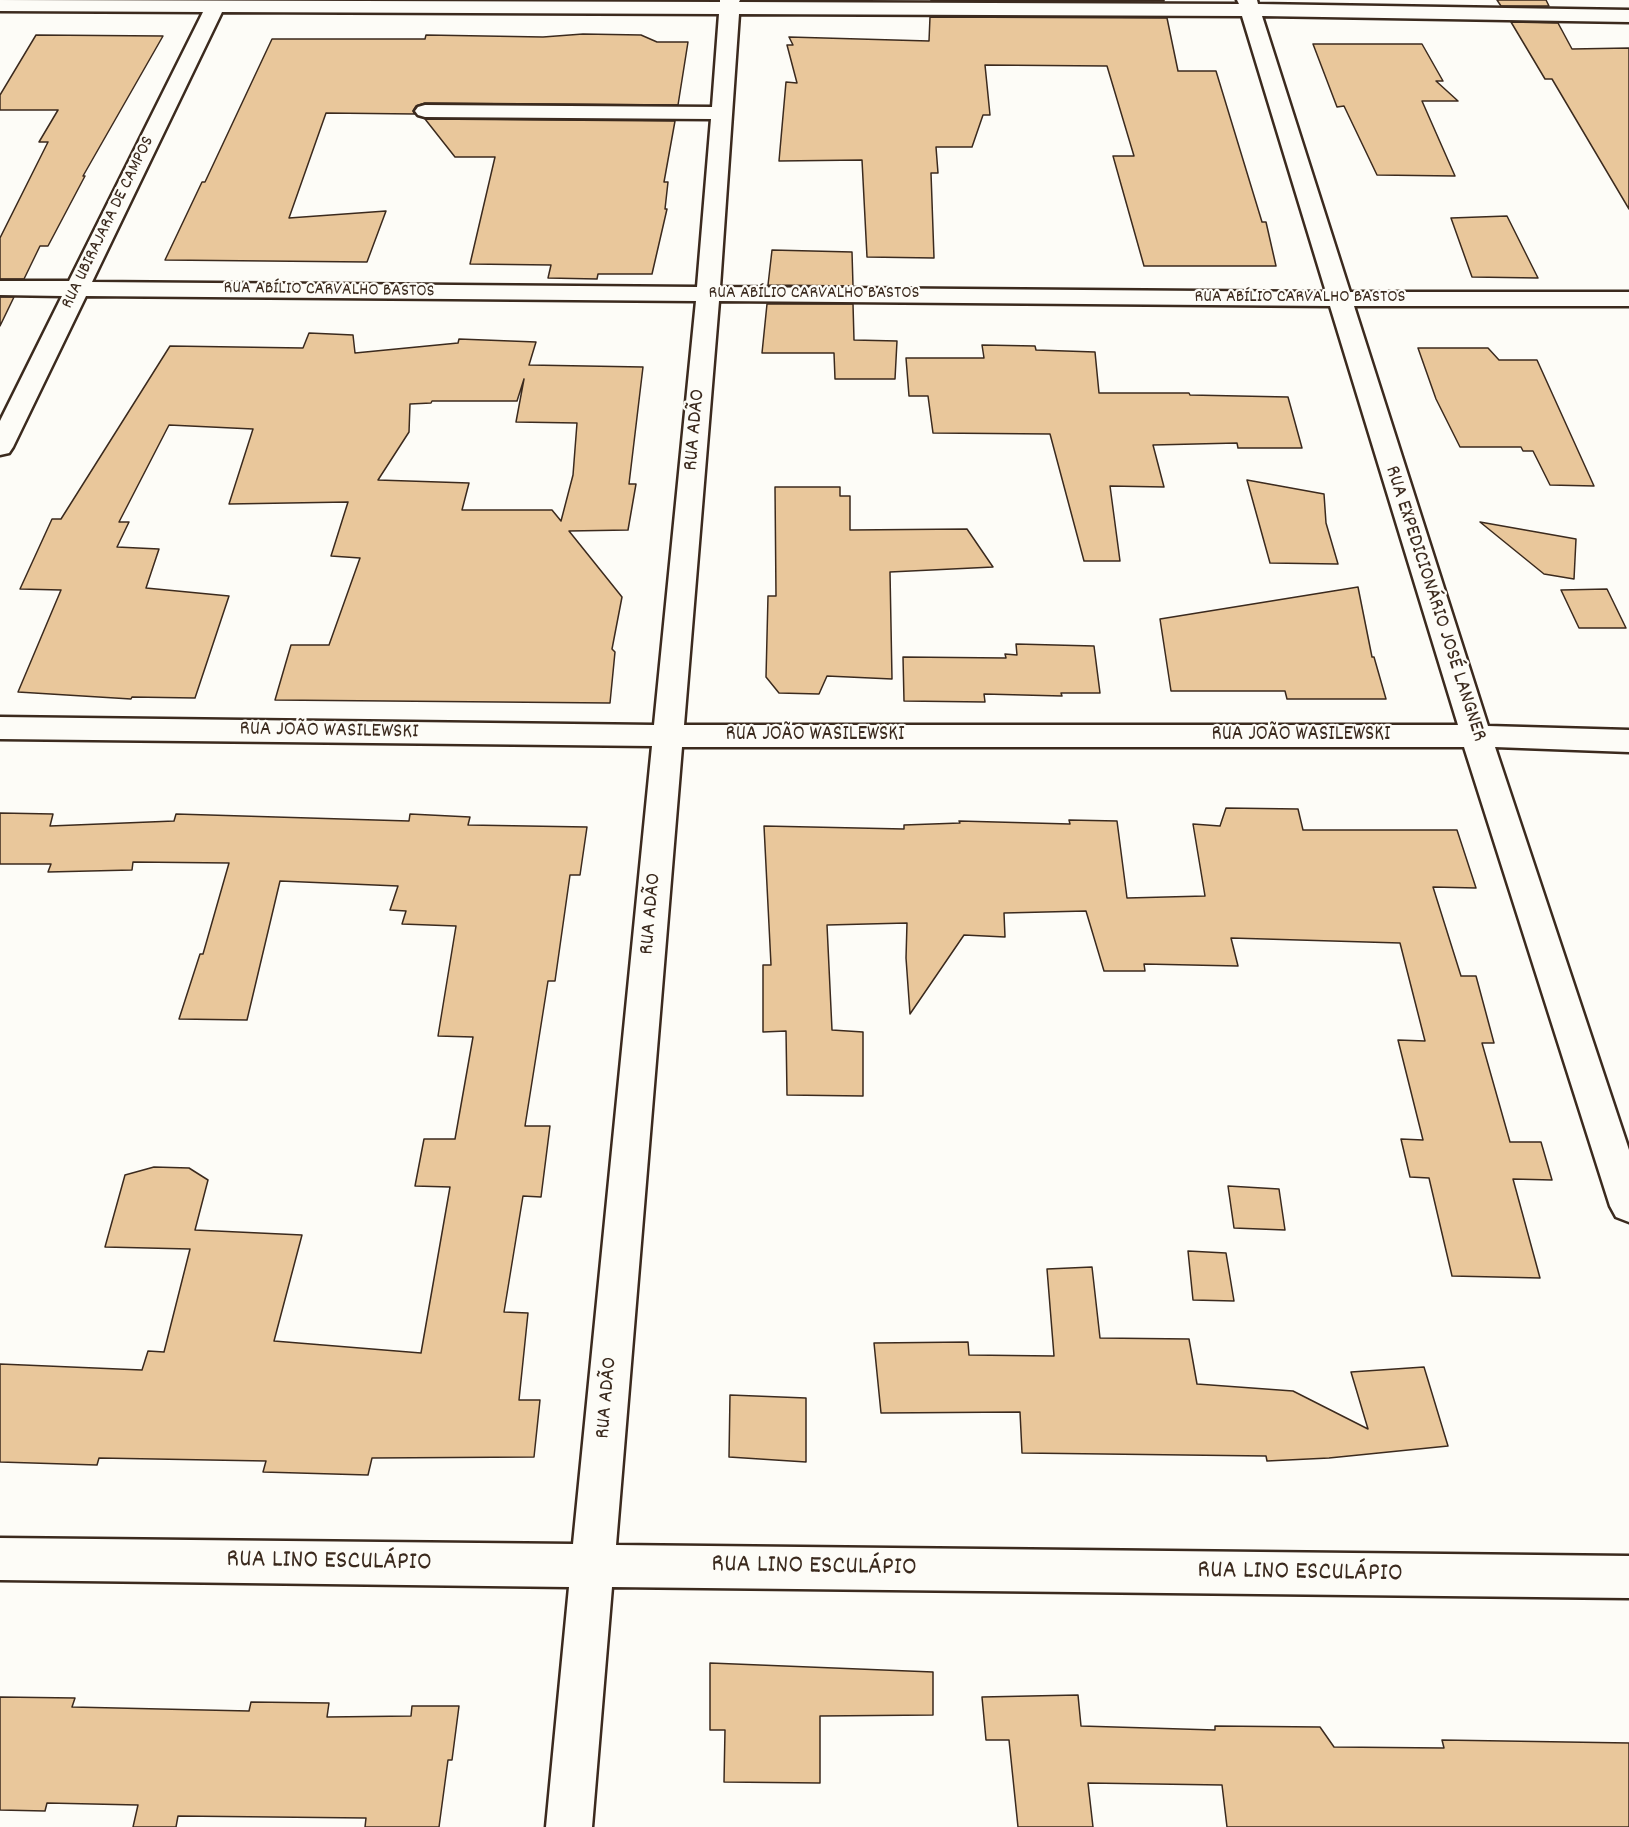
<!DOCTYPE html>
<meta charset="utf-8">
<style>
body{margin:0}
canvas{display:block;background:#fdfcf7}
</style>
<canvas width="1629" height="1827"></canvas>
<script>
const ctx = document.querySelector('canvas').getContext('2d');
ctx.lineJoin = 'round';
function fillPath(path, color) { ctx.fillStyle = color; ctx.fill(path, 'evenodd'); }
function strokePath(path, color, width, dash) { ctx.strokeStyle = color; ctx.lineWidth = width; ctx.lineCap = dash ? 'butt' : 'round'; ctx.setLineDash(dash || []); ctx.stroke(path); }
function write(font, color, halo, rows, align = 'center') {
  ctx.font = font + ' Dekko,sans-serif'; ctx.lineWidth = 4.5; ctx.setLineDash([]); ctx.textBaseline = 'middle'; ctx.strokeStyle = halo; ctx.fillStyle = color; for (const [text, x, y, turn = 0] of rows) {
    ctx.save(); ctx.translate(x, y); ctx.rotate((+turn || 0) * Math.PI / 180); ctx.textAlign = isNaN(turn) ? turn : align; if (halo) ctx.strokeText(text, 0, 0); ctx.fillText(text, 0, 0); ctx.restore();
  }
}
const building = new Path2D(`
 M 931,0 L 1164,0 L 1164,1 L 931,1 Z
 M 1497,0 L 1546,0 L 1549,6 L 1501,6 Z
 M 930,17 L 1167,18 L 1178,71 L 1216,71 L 1262,222 L 1266,222 L 1276,266 L 1144,266 L 1113,156 L 1134,156 L 1107,66 L 985,65 L 990,115 L 983,115 L 972,147 L 936,147 L 938,173 L 931,173 L 934,258 L 867,257 L 862,160 L 779,161 L 786,82 L 797,83 L 787,45 L 793,45 L 789,37 L 929,41 Z
 M 1511,22 L 1558,23 L 1572,49 L 1629,48 L 1629,209 L 1552,79 L 1545,79 Z
 M 583,34 L 641,35 L 657,42 L 688,42 L 678,105 L 425,103 L 416,106 L 413,111 L 415,114 L 326,113 L 289,218 L 386,211 L 367,262 L 165,260 L 202,182 L 205,182 L 272,39 L 425,39 L 426,35 L 543,37 Z
 M 36,35 L 163,36 L 83,176 L 85,176 L 48,246 L 40,246 L 24,279 L 0,279 L 0,238 L 48,142 L 39,142 L 58,110 L 0,110 L 0,95 Z
 M 1313,44 L 1422,44 L 1443,81 L 1436,81 L 1458,101 L 1422,101 L 1455,176 L 1377,175 L 1344,106 L 1337,107 Z
 M 425,119 L 675,121 L 664,182 L 668,182 L 665,209 L 667,209 L 652,274 L 598,274 L 597,279 L 548,278 L 551,265 L 470,264 L 495,157 L 455,157 Z
 M 1507,216 L 1538,278 L 1472,277 L 1451,218 Z
 M 772,250 L 852,252 L 853,286 L 768,285 Z
 M 0,297 L 14,297 L 0,326 Z
 M 767,304 L 853,304 L 854,340 L 897,341 L 895,379 L 835,379 L 834,353 L 762,353 Z
 M 309,333 L 353,335 L 355,353 L 458,343 L 459,339 L 536,342 L 529,365 L 643,367 L 629,484 L 636,484 L 628,530 L 569,531 L 622,597 L 612,649 L 615,652 L 610,703 L 275,700 L 291,645 L 329,645 L 360,558 L 331,556 L 348,502 L 229,504 L 253,429 L 169,425 L 119,522 L 129,522 L 117,547 L 159,549 L 146,588 L 229,596 L 195,698 L 132,697 L 131,699 L 18,692 L 61,590 L 20,589 L 52,519 L 61,519 L 170,346 L 303,348 ZM 524,379 L 516,422 L 577,423 L 573,475 L 561,521 L 552,510 L 462,510 L 469,483 L 378,480 L 409,432 L 410,404 L 431,403 L 432,401 L 517,401 Z
 M 982,345 L 1035,346 L 1036,350 L 1095,352 L 1099,393 L 1189,393 L 1190,395 L 1288,397 L 1302,448 L 1238,448 L 1237,443 L 1153,445 L 1164,487 L 1110,486 L 1120,561 L 1084,561 L 1050,434 L 933,433 L 928,396 L 909,396 L 906,358 L 984,358 Z
 M 1418,348 L 1488,348 L 1499,360 L 1537,360 L 1594,486 L 1550,485 L 1533,451 L 1523,451 L 1521,447 L 1460,447 L 1436,399 Z
 M 1247,480 L 1324,494 L 1326,523 L 1338,564 L 1270,563 Z
 M 775,487 L 840,487 L 840,496 L 850,496 L 850,530 L 967,529 L 993,567 L 890,572 L 892,679 L 827,676 L 819,694 L 779,693 L 766,677 L 768,596 L 776,596 Z
 M 1480,522 L 1576,539 L 1574,579 L 1544,574 Z
 M 1358,587 L 1372,657 L 1374,657 L 1386,699 L 1287,699 L 1285,691 L 1171,691 L 1160,619 Z
 M 1607,589 L 1626,628 L 1579,628 L 1561,590 Z
 M 1016,644 L 1094,646 L 1100,693 L 1061,693 L 1062,696 L 984,694 L 985,702 L 904,701 L 903,657 L 1006,658 L 1005,654 L 1017,655 Z
 M 1226,808 L 1298,809 L 1303,830 L 1457,830 L 1476,888 L 1433,887 L 1461,976 L 1476,976 L 1494,1043 L 1482,1043 L 1510,1142 L 1541,1142 L 1552,1180 L 1513,1179 L 1540,1278 L 1452,1276 L 1429,1178 L 1410,1177 L 1401,1139 L 1423,1140 L 1398,1040 L 1425,1041 L 1400,943 L 1231,938 L 1238,966 L 1144,964 L 1145,971 L 1104,971 L 1086,911 L 1004,913 L 1005,937 L 964,935 L 910,1014 L 906,958 L 907,923 L 827,925 L 832,1030 L 863,1032 L 863,1096 L 787,1095 L 786,1031 L 763,1032 L 763,965 L 771,965 L 764,826 L 904,829 L 904,825 L 960,823 L 959,821 L 1070,824 L 1069,820 L 1117,821 L 1127,898 L 1205,896 L 1193,824 L 1220,826 Z
 M 0,813 L 53,814 L 50,826 L 174,821 L 176,814 L 409,821 L 410,814 L 470,817 L 468,825 L 587,827 L 580,875 L 570,875 L 555,981 L 548,981 L 525,1126 L 550,1126 L 541,1197 L 523,1196 L 504,1312 L 528,1313 L 519,1400 L 540,1400 L 534,1457 L 372,1458 L 368,1475 L 263,1472 L 266,1461 L 99,1458 L 97,1465 L 0,1462 L 0,1364 L 142,1370 L 148,1351 L 164,1352 L 190,1249 L 105,1247 L 125,1175 L 154,1167 L 189,1168 L 208,1180 L 195,1230 L 302,1235 L 274,1341 L 421,1353 L 450,1187 L 415,1186 L 424,1139 L 455,1139 L 473,1037 L 438,1036 L 456,926 L 402,924 L 406,911 L 390,910 L 398,886 L 280,881 L 247,1020 L 179,1019 L 200,954 L 203,954 L 229,863 L 133,862 L 132,870 L 48,872 L 51,864 L 0,864 Z
 M 1228,1186 L 1279,1189 L 1285,1230 L 1234,1228 Z
 M 1188,1251 L 1226,1253 L 1234,1301 L 1193,1300 Z
 M 1092,1267 L 1100,1338 L 1189,1339 L 1197,1384 L 1293,1391 L 1368,1429 L 1351,1372 L 1424,1367 L 1448,1446 L 1329,1458 L 1267,1461 L 1266,1456 L 1022,1453 L 1020,1412 L 881,1413 L 874,1343 L 968,1342 L 969,1355 L 1054,1356 L 1047,1269 Z
 M 730,1395 L 806,1398 L 806,1462 L 729,1457 Z
 M 710,1663 L 933,1672 L 933,1715 L 820,1716 L 820,1783 L 724,1782 L 725,1730 L 710,1730 Z
 M 1078,1695 L 1081,1726 L 1215,1730 L 1215,1726 L 1320,1727 L 1334,1747 L 1444,1748 L 1442,1740 L 1629,1743 L 1629,1827 L 1227,1827 L 1222,1785 L 1088,1783 L 1093,1827 L 1018,1827 L 1009,1740 L 986,1740 L 982,1697 Z
 M 0,1697 L 75,1698 L 72,1707 L 249,1711 L 251,1702 L 329,1703 L 327,1717 L 411,1716 L 412,1706 L 459,1706 L 452,1760 L 448,1760 L 439,1827 L 365,1827 L 366,1818 L 178,1816 L 176,1827 L 133,1827 L 138,1805 L 47,1803 L 45,1811 L 0,1810 Z`);
const street = new Path2D(`
 M 0,0 L 720,2 L 720,0 L 740,0 L 739,2 L 1239,4 L 1237,0 L 1257,0 L 1258,4 L 1629,10 L 1629,22 L 1262,16 L 1350,292 L 1629,292 L 1629,306 L 1354,306 L 1488,726 L 1629,730 L 1629,752 L 1495,747 L 1629,1150 L 1629,1222 L 1616,1217 L 1610,1206 L 1464,747 L 682,747 L 616,1545 L 1629,1556 L 1629,1598 L 612,1587 L 592,1827 L 546,1827 L 569,1587 L 0,1580 L 0,1538 L 573,1544 L 652,746 L 0,739 L 0,717 L 654,725 L 696,301 L 86,296 L 13,447 L 9,453 L 0,455 L 0,421 L 62,296 L 0,295 L 0,281 L 69,281 L 203,12 L 0,11 ZM 222,12 L 719,14 L 712,107 L 425,105 L 418,107 L 415,111 L 418,115 L 425,117 L 711,119 L 697,287 L 92,282 ZM 739,14 L 1242,16 L 1326,292 L 720,287 ZM 719,301 L 1330,306 L 1458,725 L 684,725 Z`);
const farStreetnames = [
 ["RUA UBIRAJARA DE CAMPOS",109,223,-64],
 ["RUA ABÍLIO CARVALHO BASTOS",329,291,1],
 ["RUA ABÍLIO CARVALHO BASTOS",814,295],
 ["RUA ABÍLIO CARVALHO BASTOS",1300,299]
];
const streetNames = [
 ["RUA ADÃO",696,430,-85],
 ["RUA EXPEDICIONÁRIO JOSÉ LANGNER",1434,604,72],
 ["RUA JOÃO WASILEWSKI",329,732,1],
 ["RUA JOÃO WASILEWSKI",815,736],
 ["RUA JOÃO WASILEWSKI",1301,736],
 ["RUA ADÃO",652,914,-85],
 ["RUA ADÃO",608,1398,-85]
];
const nearStreetnames = [
 ["RUA LINO ESCULÁPIO",329,1563,1],
 ["RUA LINO ESCULÁPIO",814,1568,1],
 ["RUA LINO ESCULÁPIO",1300,1574,1]
];
fillPath(building, '#e9c79b');
strokePath(building, '#3b2a1e', 1.5);
strokePath(street, '#3b2a1e', 5);
fillPath(street, '#fdfcf7');
write('18px', '#3b2a1e', '#fdfcf7', farStreetnames);
write('21px', '#3b2a1e', '#fdfcf7', streetNames);
write('26px', '#3b2a1e', '#fdfcf7', nearStreetnames);
</script>
